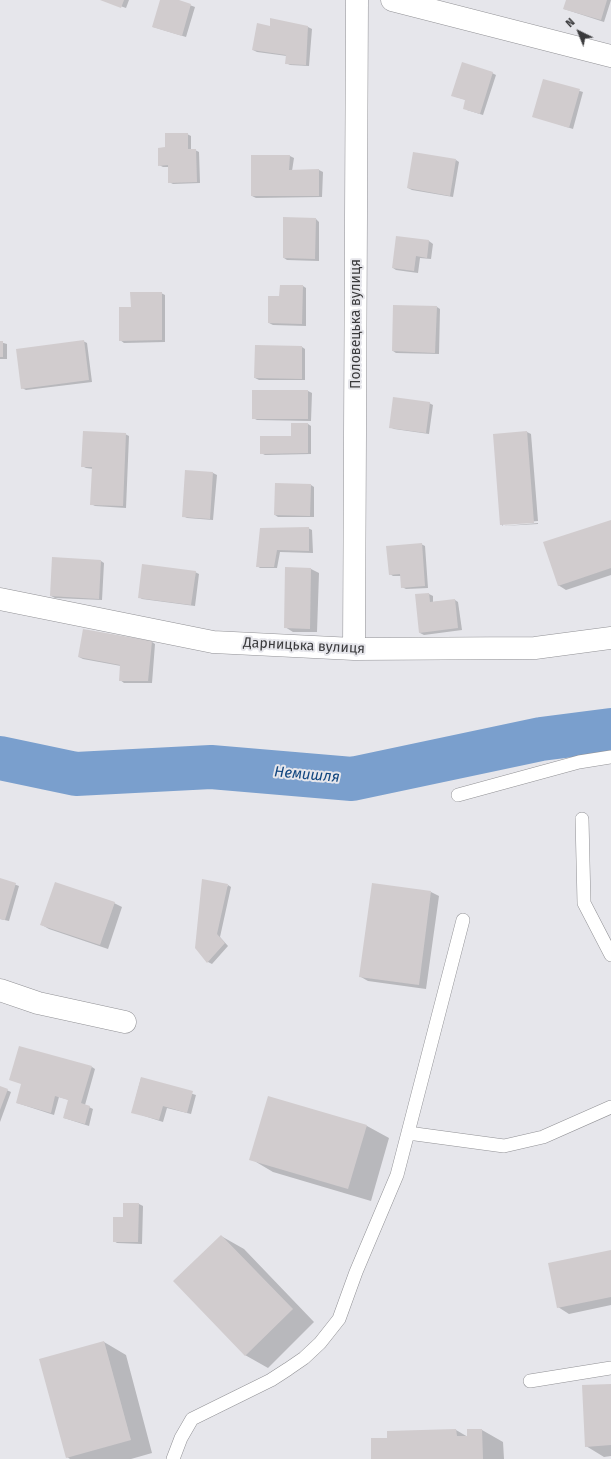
<!DOCTYPE html>
<meta charset="utf-8">
<style>
body{margin:0}
#map{position:relative;width:611px;height:1459px;overflow:hidden;background:#e6e6eb;font-family:"Fira Sans",sans-serif}
canvas{display:block}
.north{position:absolute;left:559px;top:12px;width:40px;height:40px;-webkit-text-stroke:3px #e6e6eb;paint-order:stroke;rotate:317deg;font-size:11px;font-weight:700;line-height:16px;text-align:center;color:#3a3a3c}
.north::after{content:'';display:block;margin:auto;width:14px;height:18px;background:#3a3a3c;clip-path:polygon(50% 0,100% 100%,50% 72%,0 100%)}
</style>
<div id="map">
<canvas width="611" height="1459"></canvas>
<div class="north">N</div>
</div>
<script>
const ctx = document.querySelector('canvas').getContext('2d');
ctx.lineJoin = 'round';
function fillPath(path, color) { ctx.fillStyle = color; ctx.fill(path, 'evenodd'); }
function strokePath(path, color, width, dash) { ctx.strokeStyle = color; ctx.lineWidth = width; ctx.lineCap = dash ? 'butt' : 'round'; ctx.setLineDash(dash || []); ctx.stroke(path); }
function write(font, color, halo, rows, align = 'center') {
  ctx.font = font + ' "Fira Sans",sans-serif'; ctx.lineWidth = 4; ctx.setLineDash([]); ctx.textBaseline = 'middle'; ctx.strokeStyle = halo; ctx.fillStyle = color; for (const [text, x, y, turn = 0] of rows) {
    ctx.save(); ctx.translate(x, y); ctx.rotate((+turn || 0) * Math.PI / 180); ctx.textAlign = isNaN(turn) ? turn : align; if (halo) ctx.strokeText(text, 0, 0); ctx.fillText(text, 0, 0); ctx.restore();
  }
}
const shadow = new Path2D(`
 M 103,0 L 129,0 L 126,8 Z
 M 161,0 L 176,0 L 195,7 L 186,37 L 153,27 Z
 M 567,0 L 611,0 L 604,22 L 564,9 Z
 M 271,19 L 308,27 L 312,29 L 309,66 L 290,65 L 286,63 L 287,56 L 257,52 L 253,50 L 271,27 Z
 M 492,73 L 496,75 L 483,115 L 467,110 L 466,100 L 456,97 Z
 M 544,80 L 583,92 L 573,129 L 533,116 Z
 M 187,134 L 191,136 L 191,150 L 195,150 L 199,152 L 200,183 L 173,184 L 169,182 L 169,167 L 163,167 L 159,165 L 166,148 Z
 M 252,156 L 290,156 L 294,158 L 292,171 L 319,170 L 323,172 L 322,197 L 256,198 L 252,196 Z
 M 456,160 L 459,162 L 453,197 L 412,190 L 408,188 Z
 M 316,219 L 319,222 L 319,261 L 287,260 L 284,258 Z
 M 397,237 L 429,241 L 433,244 L 431,259 L 420,258 L 418,273 L 396,270 L 393,268 Z
 M 303,286 L 306,288 L 306,326 L 273,325 L 269,323 L 280,297 Z
 M 161,293 L 165,295 L 165,342 L 124,343 L 120,340 L 132,308 Z
 M 437,307 L 440,309 L 439,354 L 396,353 L 393,351 Z
 M 83,341 L 87,343 L 92,382 L 26,390 L 22,388 Z
 M 0,342 L 7,344 L 7,359 L 0,359 Z
 M 302,347 L 305,349 L 305,380 L 259,380 L 255,378 Z
 M 308,391 L 312,393 L 311,421 L 257,420 L 253,418 Z
 M 429,403 L 433,405 L 429,434 L 394,429 L 390,427 Z
 M 308,424 L 311,426 L 311,454 L 265,455 L 261,453 L 292,436 Z
 M 527,432 L 531,434 L 538,521 L 503,524 L 503,526 L 501,524 Z
 M 125,434 L 129,436 L 126,508 L 95,506 L 91,504 L 93,469 L 86,468 L 82,466 Z
 M 186,471 L 213,473 L 217,475 L 213,520 L 187,518 L 183,516 Z
 M 311,485 L 314,487 L 314,517 L 278,517 L 275,515 Z
 M 611,521 L 611,575 L 566,590 L 558,585 Z
 M 538,523 L 538,524 L 503,526 Z
 M 308,528 L 312,530 L 313,553 L 280,552 L 277,568 L 260,568 L 257,566 L 261,529 Z
 M 421,544 L 425,546 L 428,588 L 406,589 L 402,587 L 401,576 L 393,576 L 390,574 Z
 M 101,561 L 104,563 L 102,600 L 55,598 L 51,596 Z
 M 286,568 L 311,569 L 319,573 L 317,632 L 293,632 L 285,627 Z
 M 195,572 L 199,574 L 195,606 L 142,599 L 139,597 Z
 M 429,594 L 433,596 L 433,602 L 455,600 L 458,602 L 462,630 L 424,635 L 420,633 Z
 M 152,642 L 155,644 L 152,683 L 124,683 L 120,680 L 121,666 L 83,659 L 79,657 Z
 M 0,879 L 19,886 L 9,921 L 0,919 Z
 M 228,885 L 231,887 L 220,937 L 228,946 L 212,964 L 208,962 L 196,947 Z
 M 431,892 L 439,896 L 426,989 L 368,981 L 361,977 Z
 M 114,903 L 122,907 L 108,949 L 49,929 L 42,925 Z
 M 92,1067 L 95,1069 L 85,1105 L 93,1109 L 89,1126 L 64,1118 L 69,1100 L 59,1097 L 54,1115 L 17,1103 L 22,1084 Z
 M 141,1078 L 196,1095 L 191,1114 L 167,1108 L 163,1122 L 132,1112 Z
 M 0,1087 L 11,1092 L 0,1122 Z
 M 367,1126 L 389,1138 L 371,1201 L 273,1172 L 251,1159 Z
 M 124,1204 L 139,1204 L 143,1206 L 142,1244 L 117,1243 L 114,1241 L 124,1218 Z
 M 221,1236 L 244,1249 L 314,1322 L 268,1368 L 245,1355 Z
 M 611,1251 L 611,1305 L 569,1314 L 558,1307 Z
 M 104,1342 L 126,1355 L 152,1453 L 131,1459 L 70,1459 L 67,1457 Z
 M 611,1385 L 611,1456 L 604,1457 L 586,1446 Z
 M 456,1430 L 468,1437 L 468,1430 L 482,1430 L 503,1442 L 504,1459 L 372,1459 L 388,1439 Z`);
const river = new Path2D(`
 M 0,758 L 76,774 L 211,767 L 352,779 L 541,739 L 611,730`);
const building = new Path2D(`
 M 100,0 L 124,0 L 121,8 Z
 M 160,0 L 179,0 L 191,4 L 182,36 L 152,27 Z
 M 566,0 L 607,0 L 601,20 L 563,9 Z
 M 270,18 L 308,26 L 306,65 L 285,64 L 286,55 L 252,50 L 257,23 L 270,26 Z
 M 462,62 L 493,72 L 480,114 L 463,109 L 465,100 L 451,96 Z
 M 543,79 L 580,89 L 569,128 L 532,117 Z
 M 165,133 L 188,133 L 188,149 L 196,149 L 197,182 L 168,183 L 168,165 L 158,166 L 158,148 L 165,147 Z
 M 413,152 L 456,159 L 450,196 L 407,188 Z
 M 251,155 L 290,155 L 289,170 L 319,169 L 319,196 L 251,196 Z
 M 283,217 L 316,218 L 315,259 L 283,258 Z
 M 396,236 L 429,240 L 427,258 L 416,256 L 414,271 L 392,268 Z
 M 280,285 L 303,285 L 302,324 L 268,323 L 268,296 L 279,296 Z
 M 130,292 L 162,292 L 162,340 L 119,341 L 119,307 L 131,307 Z
 M 393,305 L 437,306 L 435,353 L 392,351 Z
 M 84,340 L 89,380 L 21,389 L 16,349 Z
 M 0,341 L 3,341 L 3,357 L 0,357 Z
 M 255,345 L 302,346 L 302,379 L 254,378 Z
 M 252,390 L 308,390 L 308,419 L 252,419 Z
 M 393,397 L 430,402 L 426,433 L 389,428 Z
 M 291,423 L 308,423 L 308,453 L 260,454 L 260,436 L 291,436 Z
 M 83,431 L 126,433 L 123,506 L 90,505 L 92,467 L 81,467 Z
 M 527,431 L 534,523 L 500,525 L 493,434 Z
 M 185,470 L 213,472 L 210,519 L 182,517 Z
 M 275,483 L 311,484 L 310,516 L 274,515 Z
 M 611,520 L 611,568 L 558,586 L 543,542 Z
 M 309,527 L 309,551 L 277,550 L 274,567 L 256,567 L 260,528 Z
 M 422,543 L 425,586 L 401,588 L 400,574 L 389,575 L 386,546 Z
 M 52,557 L 101,560 L 99,599 L 50,596 Z
 M 142,564 L 196,571 L 191,605 L 138,598 Z
 M 285,567 L 311,568 L 310,629 L 284,628 Z
 M 429,593 L 430,602 L 455,599 L 458,628 L 419,633 L 415,594 Z
 M 83,629 L 152,641 L 148,681 L 119,681 L 120,665 L 78,657 Z
 M 0,878 L 16,883 L 5,920 L 0,919 Z
 M 202,879 L 228,884 L 217,934 L 225,943 L 207,963 L 195,948 Z
 M 55,882 L 115,902 L 100,945 L 40,925 Z
 M 372,883 L 431,891 L 419,985 L 359,977 Z
 M 19,1046 L 92,1066 L 81,1103 L 90,1106 L 85,1124 L 63,1118 L 68,1100 L 55,1096 L 51,1113 L 16,1103 L 21,1084 L 9,1080 Z
 M 141,1077 L 193,1091 L 187,1113 L 163,1106 L 159,1120 L 131,1113 Z
 M 0,1086 L 8,1089 L 0,1110 Z
 M 268,1096 L 367,1125 L 348,1189 L 249,1160 Z
 M 123,1203 L 139,1203 L 138,1242 L 113,1242 L 113,1217 L 123,1217 Z
 M 221,1235 L 293,1309 L 245,1356 L 173,1281 Z
 M 611,1250 L 611,1297 L 557,1308 L 548,1263 Z
 M 104,1341 L 131,1440 L 66,1458 L 39,1359 Z
 M 611,1384 L 611,1445 L 585,1447 L 582,1385 Z
 M 456,1429 L 457,1436 L 467,1436 L 467,1429 L 482,1429 L 483,1459 L 371,1459 L 371,1438 L 387,1438 L 387,1431 Z`);
const lane = new Path2D(`
 M 458,795 L 579,762 L 611,757
 M 582,819 L 584,903 L 611,955
 M 408,1133 L 504,1146 L 543,1137 L 611,1107
 M 530,1381 L 611,1368
 M 173,1459 L 181,1438 L 192,1419 L 271,1380 L 288,1369 L 304,1358 L 320,1343 L 339,1319 L 356,1272 L 397,1175 L 463,920`);
const street = new Path2D(`
 M 392,0 L 611,56
 M 0,599 L 213,642 L 354,649 L 535,648 L 611,638
 M 354,649 L 357,0
 M 0,990 L 38,1003 L 125,1022`);
const streetNames = [
 ["Половецька вулиця",356,324,-90],
 ["Дарницька вулиця",304,646,3]
];
const waterNames = [
 ["Немишля",307,775,5]
];
fillPath(shadow, '#0003');
strokePath(river, '#7a9fcd', 44);
fillPath(building, '#d1ccce');
strokePath(lane, '#919195', 14);
strokePath(street, '#919195', 23);
strokePath(lane, '#fff', 13);
strokePath(street, '#fff', 22);
write('14px', '#3a3a3c', '#e6e6eb', streetNames);
write('italic 15px', '#11467f', '#e6e6eb', waterNames);
</script>
